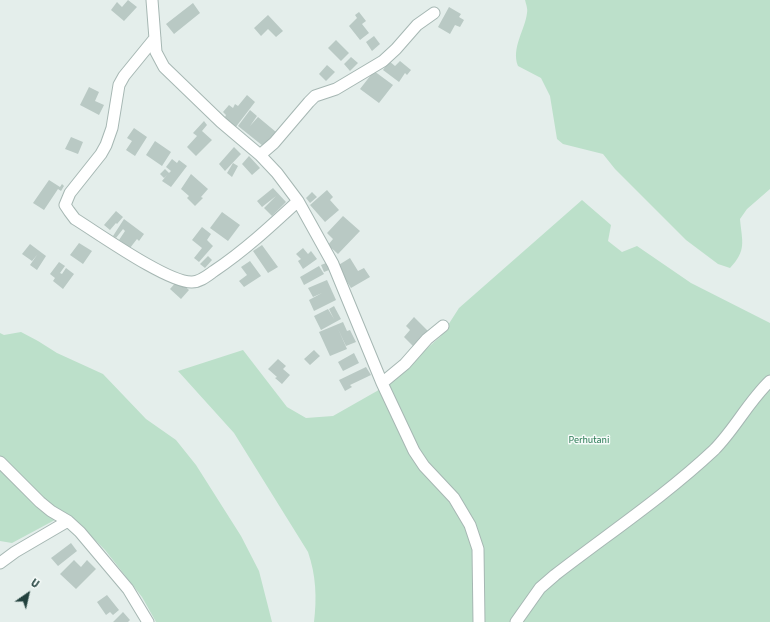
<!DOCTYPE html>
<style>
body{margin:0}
#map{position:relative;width:770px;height:622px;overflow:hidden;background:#e4eeeb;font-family:"Source Sans 3",sans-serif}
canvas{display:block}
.north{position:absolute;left:8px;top:574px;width:40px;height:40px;-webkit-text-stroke:3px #f4faf8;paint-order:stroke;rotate:34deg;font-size:11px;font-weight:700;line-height:16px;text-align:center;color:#22413d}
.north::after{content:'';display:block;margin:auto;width:14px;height:18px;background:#22413d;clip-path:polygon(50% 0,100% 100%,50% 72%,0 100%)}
</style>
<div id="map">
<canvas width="770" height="622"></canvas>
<div class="north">U</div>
</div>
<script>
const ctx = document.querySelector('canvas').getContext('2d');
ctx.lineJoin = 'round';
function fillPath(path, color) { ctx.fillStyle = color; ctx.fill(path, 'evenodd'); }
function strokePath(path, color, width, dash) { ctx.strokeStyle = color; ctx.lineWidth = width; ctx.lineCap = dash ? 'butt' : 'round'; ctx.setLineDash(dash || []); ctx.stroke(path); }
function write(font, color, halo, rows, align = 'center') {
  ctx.font = font + ' "Source Sans 3",sans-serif'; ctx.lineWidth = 3; ctx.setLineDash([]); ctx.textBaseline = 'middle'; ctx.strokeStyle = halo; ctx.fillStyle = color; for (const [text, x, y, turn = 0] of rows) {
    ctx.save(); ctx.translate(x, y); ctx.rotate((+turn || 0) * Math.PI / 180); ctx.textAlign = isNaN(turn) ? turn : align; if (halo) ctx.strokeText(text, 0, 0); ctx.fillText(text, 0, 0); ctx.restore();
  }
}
const green = new Path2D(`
 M 525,0 L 770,0 L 770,189 L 747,209 L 740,219 C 742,242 747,250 730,268 L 718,264 L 686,240 L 615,169 L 603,154 L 563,144 L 557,139 L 550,96 L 541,78 L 518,66 C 511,48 525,30 527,13 C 528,9 526,4 525,0 Z
 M 582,200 L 611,225 L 608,241 L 622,252 L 637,246 L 691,283 L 770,323 L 770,622 L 314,622 C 317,598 316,575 308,552 L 234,433 L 178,371 L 243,350 L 287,407 L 306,418 L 333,416 L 377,391 L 398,374 L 441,336 L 459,308 Z
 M 21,332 L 38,341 L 57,353 L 103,374 L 146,419 L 176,440 L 196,465 L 241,536 L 259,571 L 272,622 L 156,622 L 142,597 L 105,550 L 72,517 L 66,514 L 12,543 L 0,541 L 0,333 L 4,335 Z`);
const building = new Path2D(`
 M 128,0 L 137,7 L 124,21 L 111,10 L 117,2 L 122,7 Z
 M 193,3 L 200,13 L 174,34 L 166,24 Z
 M 449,7 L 461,14 L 459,17 L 464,20 L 460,27 L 455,25 L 450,34 L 438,27 Z
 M 359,12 L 366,21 L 362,24 L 369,33 L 360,40 L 349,26 L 357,18 L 355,15 Z
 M 268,15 L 283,31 L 276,37 L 268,29 L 261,36 L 254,28 Z
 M 374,36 L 380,44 L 372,51 L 366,42 Z
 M 336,40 L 349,53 L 341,61 L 328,48 Z
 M 351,57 L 358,63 L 350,71 L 344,64 Z
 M 389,61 L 395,66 L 400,61 L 411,70 L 407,75 L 405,73 L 399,82 L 383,70 Z
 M 327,65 L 335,72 L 326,81 L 319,74 Z
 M 374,71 L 393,85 L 379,103 L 360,89 Z
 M 89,87 L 99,92 L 95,101 L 104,105 L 99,115 L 80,105 Z
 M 247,95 L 255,102 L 235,128 L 224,119 L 226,115 L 223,112 L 229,105 L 233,108 L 235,104 L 238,106 Z
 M 250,110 L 257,116 L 250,126 L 258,117 L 276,132 L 263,146 L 238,126 Z
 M 204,121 L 207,125 L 202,131 L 212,140 L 196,156 L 187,147 L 197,136 L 193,133 Z
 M 134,128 L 147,137 L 135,156 L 126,150 L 132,141 L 127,138 Z
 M 71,137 L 83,142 L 78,154 L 65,149 Z
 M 155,141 L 171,152 L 162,166 L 146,155 Z
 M 234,147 L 241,154 L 225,171 L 219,164 Z
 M 249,156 L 260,168 L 252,175 L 242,164 Z
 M 172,159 L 177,163 L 179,160 L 187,166 L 171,187 L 162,181 L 167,175 L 164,178 L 160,174 L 165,169 L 169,173 L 171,171 L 166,167 Z
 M 233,163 L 238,166 L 232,177 L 227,173 Z
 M 191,174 L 208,189 L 201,197 L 203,198 L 195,206 L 187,198 L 189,196 L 181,189 Z
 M 49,180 L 60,187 L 62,184 L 64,186 L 61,191 L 58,189 L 44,210 L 33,203 Z
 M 273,188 L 286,202 L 272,216 L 264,208 L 276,196 L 262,207 L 257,201 Z
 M 327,190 L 333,197 L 330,200 L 339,210 L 325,222 L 310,205 Z
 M 312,192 L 317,197 L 310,203 L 306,198 Z
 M 116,211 L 123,217 L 117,224 L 116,223 L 110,230 L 104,225 Z
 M 222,212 L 240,225 L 228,241 L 210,228 Z
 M 343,216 L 360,231 L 338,254 L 328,245 L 333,239 L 327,233 Z
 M 124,219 L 144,234 L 139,241 L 137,239 L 130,248 L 119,240 L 125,231 L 123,229 L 116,238 L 113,236 Z
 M 202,227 L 211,234 L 207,240 L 213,246 L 199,262 L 194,258 L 202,248 L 192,240 Z
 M 79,243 L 92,251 L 83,264 L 70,255 Z
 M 30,244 L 46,256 L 37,270 L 30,265 L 37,255 L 32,261 L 22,254 Z
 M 262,245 L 278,267 L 268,273 L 253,251 Z
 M 303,248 L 308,254 L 311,251 L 317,259 L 303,269 L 298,261 L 301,259 L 296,254 Z
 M 208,256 L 212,260 L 205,268 L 200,264 Z
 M 350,258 L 358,271 L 364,268 L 370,277 L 351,288 L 337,266 Z
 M 250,261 L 261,276 L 244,287 L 239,281 L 247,275 L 241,267 Z
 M 59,262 L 65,266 L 60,273 L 62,274 L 66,268 L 74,274 L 63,289 L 53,281 L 55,278 L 50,274 Z
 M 326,263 L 329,270 L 324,272 L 321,265 Z
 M 319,266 L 324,274 L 304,285 L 300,277 Z
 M 178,280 L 189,290 L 181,299 L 170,289 Z
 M 327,280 L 336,300 L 314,311 L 309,300 L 322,293 L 313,297 L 308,288 Z
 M 334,306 L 341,319 L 321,330 L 314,316 L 328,309 L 334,319 L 329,309 Z
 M 414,317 L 428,331 L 413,346 L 404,337 L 410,330 L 406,326 Z
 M 343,322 L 347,331 L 350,330 L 356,342 L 346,346 L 338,329 L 347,349 L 330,356 L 319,332 Z
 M 314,350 L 320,356 L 310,365 L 304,359 Z
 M 354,353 L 359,363 L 343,371 L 338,362 Z
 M 278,359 L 286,366 L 283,369 L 290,375 L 282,384 L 275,378 L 277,377 L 268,369 Z
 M 366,367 L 371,375 L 350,385 L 352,387 L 345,391 L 339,380 Z
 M 71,543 L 77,551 L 58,566 L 51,558 Z
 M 74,560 L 81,567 L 87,560 L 96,569 L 76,589 L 60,574 Z
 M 107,595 L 119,610 L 113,615 L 110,612 L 106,615 L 97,602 Z
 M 123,612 L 130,620 L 128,622 L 113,622 Z`);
const minor = new Path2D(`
 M 152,0 L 156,52 L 164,67 L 221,122 L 260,155 L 277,173 L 298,201 L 333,264 L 382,383 L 414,451 L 424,466 L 454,498 L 470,525 L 478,549 L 479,622
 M 155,38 L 124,76 L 119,85 L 112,128 L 106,145 L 101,154 L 70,193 L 65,205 L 69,211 L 75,219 C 98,233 168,283 192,282 C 200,282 207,276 214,271 C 244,251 271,226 298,201
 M 260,155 L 274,143 L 309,102 L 315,96 L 336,89 L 383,61 L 396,49 L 417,25 L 434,13
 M 382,383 L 405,364 L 427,339 L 443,326
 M 0,462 L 40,502 L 51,511 L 68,521 L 80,532 L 128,589 L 148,622
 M 0,563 L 15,552 L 68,521
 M 516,622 L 540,588 L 555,575 C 608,534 665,496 714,450 C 735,429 748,402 770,381`);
const parkNames = [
 ["Perhutani",589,441]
];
fillPath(green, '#bce0ca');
fillPath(building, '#b9c9c4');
strokePath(minor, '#a6b7b3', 13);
strokePath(minor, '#fff', 11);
write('10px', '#2a7a54', '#f4faf8', parkNames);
</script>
